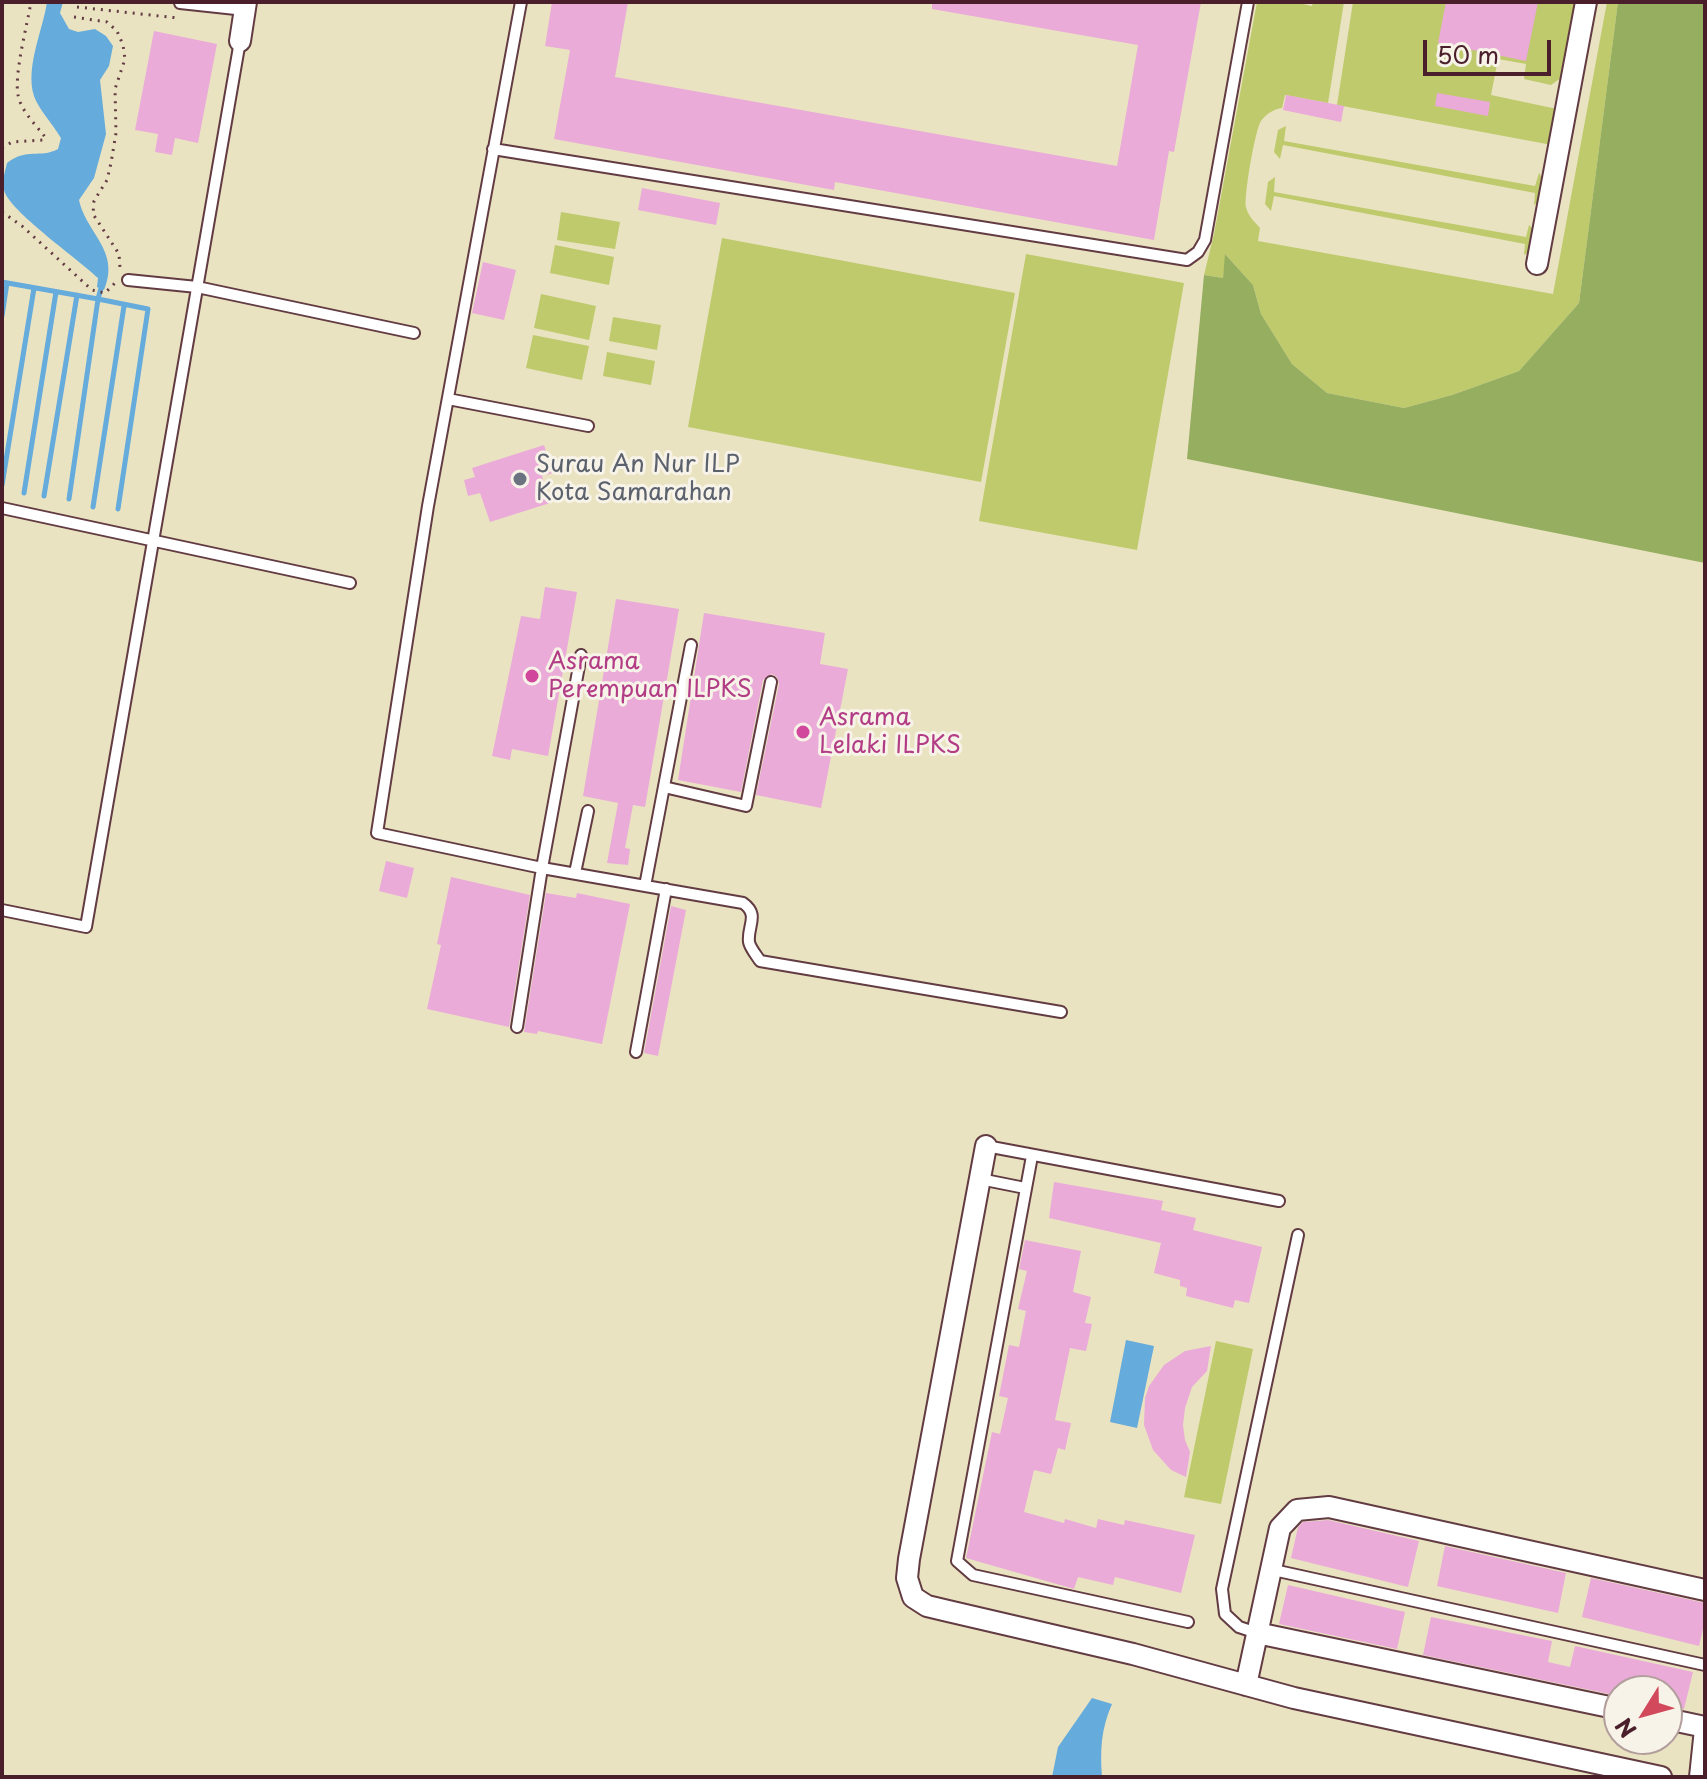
<!DOCTYPE html>
<style>
body{margin:0}
#map{position:relative;width:1707px;height:1779px;overflow:hidden;background:#eae3c2;font-family:"Playpen Sans",sans-serif}
canvas{display:block}
.frame{position:absolute;inset:0;border:4px solid #4a1f2b;pointer-events:none}
.north{position:absolute;left:1603px;top:1675px;width:80px;height:80px;box-sizing:border-box;background:#f7f3e8;border:2px solid #b29e9c;border-radius:50%;rotate:233deg;font-size:22px;font-weight:700;line-height:32px;text-align:center;color:#4a1f2b}
.north::after{content:'';display:block;margin:auto;width:28px;height:36px;background:#d1495b;clip-path:polygon(50% 0,100% 100%,50% 72%,0 100%)}
.scale{position:absolute;left:1423px;top:40px;width:128px;height:36px;box-sizing:border-box;border:4px solid #4a1f2b;border-top:0;padding-left:10px;font-size:24px;line-height:28px;white-space:nowrap;color:#4a1f2b;-webkit-text-stroke:6px #f7f3e8;paint-order:stroke}
</style>
<div id="map">
<canvas width="1707" height="1779"></canvas>
<div class="frame"></div>
<div class="north">N</div>
<div class="scale">50 m</div>
</div>
<script>
const ctx = document.querySelector('canvas').getContext('2d');
ctx.lineJoin = 'round';
function fillPath(path, color) { ctx.fillStyle = color; ctx.fill(path, 'evenodd'); }
function strokePath(path, color, width, dash) { ctx.strokeStyle = color; ctx.lineWidth = width; ctx.lineCap = dash ? 'butt' : 'round'; ctx.setLineDash(dash || []); ctx.stroke(path); }
function write(font, color, halo, rows, align = 'center') {
  ctx.font = font + ' "Playpen Sans",sans-serif'; ctx.lineWidth = 6; ctx.setLineDash([]); ctx.textBaseline = 'middle'; ctx.strokeStyle = halo; ctx.fillStyle = color; for (const [text, x, y, turn = 0] of rows) {
    ctx.save(); ctx.translate(x, y); ctx.rotate((+turn || 0) * Math.PI / 180); ctx.textAlign = isNaN(turn) ? turn : align; if (halo) ctx.strokeText(text, 0, 0); ctx.fillText(text, 0, 0); ctx.restore();
  }
}
const green = new Path2D(`
 M 1257,2 L 1294,2 L 1312,6 L 1313,2 L 1344,2 L 1328,103 L 1285,95 L 1282,108 C 1274,109 1266,114 1261,121 C 1255,130 1244,196 1246,207 C 1248,216 1254,221 1260,228 L 1258,241 L 1553,294 L 1607,2 L 1618,2 L 1579,303 L 1519,371 L 1452,395 L 1404,408 L 1327,393 L 1292,364 L 1261,314 L 1253,285 L 1226,255 L 1223,278 L 1204,275 L 1214,234 Z
 M 1353,2 L 1575,2 L 1561,78 L 1551,85 L 1524,79 L 1526,64 L 1498,59 L 1491,95 L 1557,109 L 1552,145 L 1337,105 Z
 M 1286,126 L 1284,141 L 1535,186 L 1539,173 L 1544,181 L 1541,200 L 1534,205 L 1535,193 L 1283,145 L 1280,159 L 1274,152 L 1278,130 Z
 M 1275,177 L 1274,192 L 1526,237 L 1529,225 L 1534,230 L 1529,252 L 1524,255 L 1525,244 L 1274,196 L 1271,211 L 1265,204 L 1268,182 Z
 M 561,212 L 620,222 L 615,249 L 557,240 Z
 M 722,238 L 1015,293 L 981,482 L 688,427 Z
 M 555,245 L 614,257 L 609,285 L 550,273 Z
 M 1026,254 L 1184,283 L 1137,550 L 979,521 Z
 M 541,294 L 596,306 L 589,340 L 534,328 Z
 M 613,317 L 661,325 L 657,350 L 609,341 Z
 M 533,335 L 589,346 L 582,380 L 526,368 Z
 M 607,352 L 655,361 L 651,385 L 603,376 Z
 M 1216,1341 L 1253,1349 L 1221,1504 L 1184,1497 Z`);
const forest = new Path2D(`
 M 1618,2 L 1705,2 L 1705,563 L 1187,459 L 1204,275 L 1223,278 L 1225,254 L 1253,285 L 1261,314 L 1292,364 L 1327,393 L 1404,408 L 1452,395 L 1519,371 L 1579,303 Z`);
const water = new Path2D(`
 M 47,2 L 63,2 L 60,13 L 69,29 L 78,32 L 95,29 L 106,36 L 113,46 L 109,66 L 100,80 L 106,134 L 94,178 L 79,200 C 86,233 121,251 104,290 L 97,287 L 98,278 C 78,259 15,215 5,193 C 1,183 5,172 7,163 C 28,147 39,159 58,149 L 61,138 C 54,126 38,108 34,96 C 25,67 43,30 47,2 Z
 M 1126,1340 L 1154,1346 L 1137,1428 L 1110,1422 Z
 M 1092,1698 L 1112,1704 C 1101,1729 1100,1750 1102,1777 L 1052,1777 L 1058,1747 Z`);
const stream = new Path2D(`
 M 2,282 L 98,299 L 101,288
 M 2,316 L 7,283
 M 2,485 L 34,288
 M 24,493 L 56,292
 M 44,496 L 77,295
 M 69,499 L 98,299 L 148,309 L 118,509
 M 93,507 L 124,306`);
const building = new Path2D(`
 M 552,2 L 628,2 L 615,77 L 1117,166 L 1138,45 L 932,9 L 932,2 L 1201,2 L 1174,152 L 1169,151 L 1154,240 L 835,182 L 834,190 L 554,139 L 570,50 L 545,46 Z
 M 1446,2 L 1538,2 L 1526,61 L 1438,43 Z
 M 154,31 L 217,44 L 198,143 L 175,138 L 172,155 L 155,152 L 158,134 L 135,130 Z
 M 1437,93 L 1490,102 L 1488,116 L 1435,106 Z
 M 1286,95 L 1344,106 L 1341,122 L 1283,110 Z
 M 642,188 L 720,203 L 716,225 L 638,210 Z
 M 483,262 L 516,270 L 504,320 L 472,313 Z
 M 544,445 L 553,473 L 542,476 L 550,503 L 490,522 L 480,493 L 468,496 L 464,480 L 475,477 L 472,468 Z
 M 545,587 L 577,592 L 548,756 L 512,749 L 510,760 L 492,756 L 521,616 L 540,619 Z
 M 616,599 L 679,609 L 645,807 L 633,805 L 625,848 L 630,849 L 628,865 L 607,863 L 618,803 L 583,796 Z
 M 704,613 L 825,633 L 820,664 L 848,669 L 821,808 L 756,795 L 779,684 L 777,677 L 772,674 L 763,680 L 741,792 L 678,780 Z
 M 386,861 L 414,868 L 407,898 L 379,891 Z
 M 451,877 L 530,895 L 509,1027 L 427,1009 L 441,945 L 437,944 Z
 M 546,893 L 576,898 L 577,893 L 630,904 L 602,1044 L 538,1031 L 537,1034 L 524,1032 Z
 M 671,906 L 686,910 L 658,1056 L 644,1053 Z
 M 1054,1182 L 1163,1201 L 1161,1210 L 1196,1218 L 1193,1230 L 1262,1247 L 1249,1303 L 1235,1300 L 1233,1308 L 1186,1296 L 1187,1288 L 1180,1286 L 1180,1280 L 1154,1273 L 1161,1243 L 1049,1218 Z
 M 1025,1240 L 1081,1251 L 1073,1292 L 1091,1297 L 1085,1323 L 1092,1324 L 1086,1351 L 1070,1348 L 1055,1420 L 1071,1423 L 1065,1450 L 1058,1448 L 1051,1474 L 1034,1470 L 1024,1512 L 1064,1523 L 1065,1519 L 1096,1528 L 1098,1519 L 1124,1525 L 1125,1520 L 1195,1535 L 1181,1593 L 1115,1577 L 1113,1585 L 1078,1577 L 1074,1589 L 966,1558 L 992,1432 L 1000,1434 L 1008,1398 L 999,1396 L 1009,1345 L 1019,1347 L 1026,1311 L 1018,1309 L 1027,1271 L 1019,1269 Z
 M 1211,1346 L 1207,1371 L 1192,1387 L 1185,1408 L 1183,1425 L 1185,1440 L 1190,1452 L 1186,1477 L 1171,1470 L 1153,1450 L 1144,1425 L 1145,1398 L 1149,1386 L 1164,1365 L 1185,1351 Z
 M 1328,1520 L 1419,1541 L 1408,1587 L 1291,1558 L 1298,1527 L 1303,1522 Z
 M 1445,1546 L 1566,1573 L 1558,1613 L 1437,1586 Z
 M 1591,1578 L 1705,1603 L 1705,1620 L 1699,1646 L 1582,1617 Z
 M 1288,1585 L 1405,1612 L 1397,1649 L 1279,1624 Z
 M 1431,1617 L 1552,1641 L 1548,1662 L 1570,1667 L 1575,1646 L 1693,1672 L 1684,1709 L 1667,1706 L 1667,1691 L 1619,1691 L 1619,1696 L 1423,1655 Z`);
const path = new Path2D(`
 M 77,7 L 178,18
 M 74,17 L 107,22 L 117,31 L 123,45 L 125,59 L 115,89 L 116,133 L 111,163 L 107,180 L 94,201 L 93,214 L 119,254 L 120,268
 M 2,148 L 12,142 L 44,140 L 45,137 C 36,125 21,111 18,95 C 14,74 27,26 31,2
 M 2,212 L 22,226 L 92,290 L 105,293 L 115,283`);
const lane = new Path2D(`
 M 180,3 L 245,10
 M 493,149 L 1187,260 L 1198,252 L 1205,240 L 1248,2
 M 128,280 L 197,287 L 414,333
 M 448,399 L 588,426
 M 2,508 L 350,583
 M 581,655 L 542,868 L 743,903 C 760,915 747,926 749,942 C 750,948 757,956 760,961 L 1061,1012
 M 664,787 L 746,806 L 771,682
 M 575,873 L 588,811
 M 645,886 L 691,645
 M 2,910 L 86,927 L 240,41
 M 517,1027 L 542,868 L 377,833 L 428,506 L 521,2
 M 636,1052 L 666,889
 M 986,1146 L 1279,1201
 M 1032,1156 L 957,1561 L 973,1575 L 1188,1622
 M 980,1179 L 1025,1188
 M 1269,1569 L 1705,1665
 M 1257,1633 L 1239,1627 L 1225,1614 L 1222,1589 L 1298,1235`);
const street = new Path2D(`
 M 240,41 L 246,2
 M 1537,264 L 1586,2
 M 986,1146 L 909,1559 L 907,1578 L 913,1597 L 927,1606 L 948,1611 L 1133,1654 L 1294,1698 L 1661,1777
 M 1257,1633 L 1619,1709
 M 1246,1685 L 1280,1528 L 1297,1510 L 1329,1507 L 1705,1590
 M 1667,1719 L 1705,1727
 M 1700,1777 L 1705,1729`);
const markers = [
 [520,479,8,"#6b7280"],
 [532,676,8,"#d1479c"],
 [803,732,8,"#d1479c"]
];
const worshipNames = [
 ["Surau An Nur ILP",536,465],
 ["Kota Samarahan",536,493]
];
const hotelNames = [
 ["Asrama",548,662],
 ["Perempuan ILPKS",548,690],
 ["Asrama",819,718],
 ["Lelaki ILPKS",819,746]
];
fillPath(green, '#beca6c');
fillPath(forest, '#96ae60');
fillPath(water, '#65abdb');
strokePath(stream, '#65abdb', 5);
fillPath(building, '#eaabd8');
strokePath(lane, '#623c42', 14);
strokePath(street, '#623c42', 24);
strokePath(path, '#623c42', 3, [2, 6]);
strokePath(lane, '#fff', 10);
strokePath(street, '#fff', 20);
for (const [x, y, r, color] of markers) { const dot = new Path2D(); dot.arc(x, y, r, 0, 2 * Math.PI); ctx.fillStyle = color; ctx.fill(dot); strokePath(dot, '#f7f3e8', 3); }
write('24px', '#5b616d', '#f7f3e8', worshipNames, 'left');
write('24px', '#b23c85', '#f7f3e8', hotelNames, 'left');
</script>
